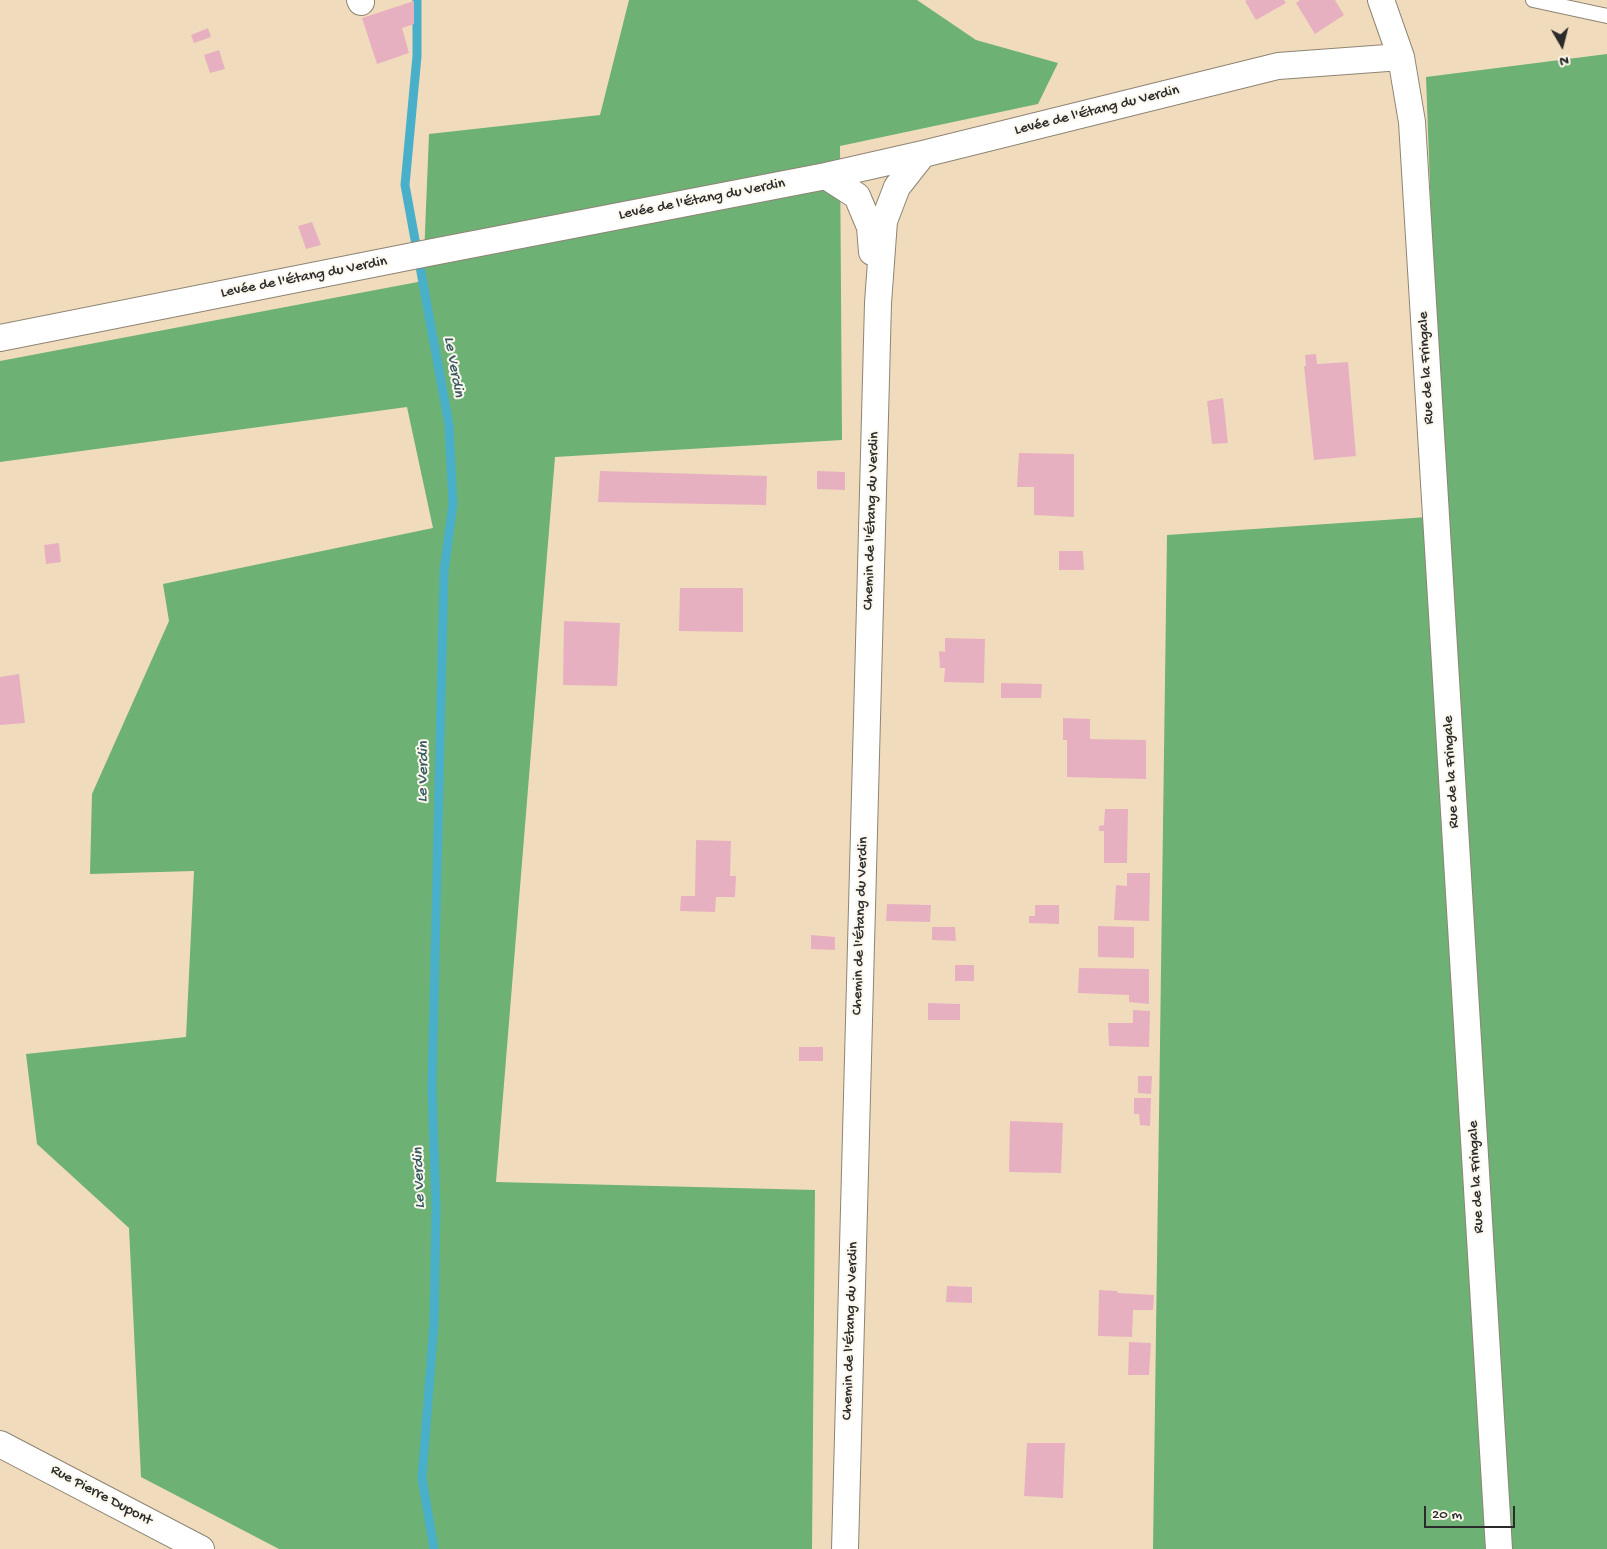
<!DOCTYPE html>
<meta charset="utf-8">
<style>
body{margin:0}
#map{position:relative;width:1607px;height:1549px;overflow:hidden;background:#f0dcbc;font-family:"Gochi Hand",sans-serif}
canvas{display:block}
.north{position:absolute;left:1537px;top:20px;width:50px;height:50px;-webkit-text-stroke:4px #fbf7ec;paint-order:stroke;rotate:172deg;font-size:14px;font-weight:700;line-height:20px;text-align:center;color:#2b2b2b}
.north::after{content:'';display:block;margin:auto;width:18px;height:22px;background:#2b2b2b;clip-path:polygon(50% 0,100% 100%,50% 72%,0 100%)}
.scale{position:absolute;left:1424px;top:1506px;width:91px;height:22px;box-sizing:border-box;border:2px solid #2b2b2b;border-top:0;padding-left:6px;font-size:15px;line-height:18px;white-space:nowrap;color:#2b2b2b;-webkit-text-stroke:4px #fbf7ec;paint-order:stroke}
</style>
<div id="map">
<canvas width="1607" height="1549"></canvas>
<div class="north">N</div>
<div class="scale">20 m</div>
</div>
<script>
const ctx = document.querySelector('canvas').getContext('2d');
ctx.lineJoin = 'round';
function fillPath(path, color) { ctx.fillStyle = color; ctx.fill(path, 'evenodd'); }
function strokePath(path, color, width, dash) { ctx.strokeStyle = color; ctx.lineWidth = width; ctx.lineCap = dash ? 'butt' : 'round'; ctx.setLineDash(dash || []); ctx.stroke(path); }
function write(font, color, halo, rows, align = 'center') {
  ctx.font = font + ' "Gochi Hand",sans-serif'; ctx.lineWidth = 4; ctx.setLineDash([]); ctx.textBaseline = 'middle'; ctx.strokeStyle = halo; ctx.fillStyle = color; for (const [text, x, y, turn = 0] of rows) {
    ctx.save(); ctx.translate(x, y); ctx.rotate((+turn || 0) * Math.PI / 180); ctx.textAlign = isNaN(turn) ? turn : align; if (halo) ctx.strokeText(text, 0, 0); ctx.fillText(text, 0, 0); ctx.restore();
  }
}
const forest = new Path2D(`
 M 629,0 L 917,0 L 976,40 L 1058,63 L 1038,104 L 840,146 L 842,440 L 555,457 L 496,1182 L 815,1190 L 812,1549 L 279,1549 L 141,1477 L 129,1228 L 37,1144 L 26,1054 L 186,1037 L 194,871 L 90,874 L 92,794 L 169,621 L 163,584 L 433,528 L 407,407 L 0,462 L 0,361 L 423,281 L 429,134 L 600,115 Z
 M 1607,54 L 1607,1549 L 1153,1549 L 1167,535 L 1442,516 L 1426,77 Z`);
const stream = new Path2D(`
 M 417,0 L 417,56 L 405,185 L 449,425 L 453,504 L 444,571 L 432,1087 L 436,1208 L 434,1324 L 422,1478 L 434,1549`);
const building = new Path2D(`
 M 1247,0 L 1284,0 L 1286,3 L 1256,20 L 1245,1 Z
 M 1300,0 L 1335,0 L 1344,15 L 1315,34 L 1296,3 Z
 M 414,1 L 414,24 L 402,28 L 409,53 L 377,64 L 362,18 Z
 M 208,28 L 211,37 L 194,43 L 191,35 Z
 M 219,50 L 225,69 L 210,73 L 204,55 Z
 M 312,222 L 321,245 L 306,249 L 298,226 Z
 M 1316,354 L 1317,364 L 1348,362 L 1356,456 L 1314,460 L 1304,366 L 1306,366 L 1305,355 Z
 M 1223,398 L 1228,443 L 1212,444 L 1207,401 Z
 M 1019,453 L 1074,454 L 1074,517 L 1034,515 L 1034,487 L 1017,487 Z
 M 600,471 L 767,476 L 766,505 L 598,502 Z
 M 817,471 L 845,472 L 845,490 L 817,489 Z
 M 59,543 L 61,562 L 46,564 L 44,545 Z
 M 1059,551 L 1083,551 L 1084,570 L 1059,570 Z
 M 680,588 L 743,588 L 743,632 L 679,631 Z
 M 564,621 L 620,623 L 617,686 L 563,685 Z
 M 945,638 L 985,639 L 984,683 L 944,682 L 945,668 L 940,668 L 939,651 L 945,652 Z
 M 19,674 L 25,723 L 0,725 L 0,677 Z
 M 1001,683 L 1042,684 L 1041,698 L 1001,698 Z
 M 1063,718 L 1090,719 L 1090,739 L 1146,740 L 1146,779 L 1067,777 L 1067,740 L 1063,740 Z
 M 1105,809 L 1128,809 L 1127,863 L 1104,863 L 1104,831 L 1099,831 L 1099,826 L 1104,825 Z
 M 696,840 L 731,841 L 730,876 L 736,876 L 735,897 L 716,897 L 715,912 L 680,911 L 681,896 L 695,896 Z
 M 1127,873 L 1150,873 L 1149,921 L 1114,920 L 1116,885 L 1127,886 Z
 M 887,904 L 931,905 L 930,922 L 886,921 Z
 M 1035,905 L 1059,905 L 1059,924 L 1029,923 L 1029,916 L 1035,916 Z
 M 1098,926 L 1134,927 L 1134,958 L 1098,957 Z
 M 932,927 L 955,927 L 956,941 L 932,940 Z
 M 811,935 L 835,937 L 835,950 L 811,949 Z
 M 955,965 L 974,965 L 974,981 L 955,981 Z
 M 1079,968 L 1149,969 L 1149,1004 L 1129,1002 L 1129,995 L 1078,993 Z
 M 928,1003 L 960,1004 L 960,1020 L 928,1020 Z
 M 1133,1010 L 1150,1011 L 1149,1047 L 1109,1046 L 1108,1023 L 1133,1023 Z
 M 799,1047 L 823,1047 L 823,1061 L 799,1061 Z
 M 1138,1076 L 1152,1076 L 1151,1094 L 1138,1093 Z
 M 1134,1098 L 1151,1098 L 1150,1126 L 1140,1125 L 1139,1114 L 1134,1114 Z
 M 1010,1121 L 1063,1123 L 1061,1173 L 1009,1172 Z
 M 947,1286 L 972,1287 L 972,1303 L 946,1302 Z
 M 1099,1290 L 1117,1291 L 1118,1293 L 1154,1295 L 1153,1310 L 1133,1310 L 1132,1337 L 1098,1336 Z
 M 1129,1342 L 1151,1343 L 1149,1375 L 1128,1375 Z
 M 1027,1443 L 1065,1443 L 1063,1498 L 1024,1496 Z`);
const lane = new Path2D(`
 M 1533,0 L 1607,16`);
const street = new Path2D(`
 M 360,0 L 361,2
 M 1381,0 L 1401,57 L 1412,122 L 1499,1549
 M 826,176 L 857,196 L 870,227 L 872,252
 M 0,338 L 433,252 L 826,176 L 923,154 L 1278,66 L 1401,57
 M 0,1444 L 201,1549
 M 845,1549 L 878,303 L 884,221 L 897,187 L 923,154`);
const streetNames = [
 ["Levée de l'Étang du Verdin",1097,111,-14],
 ["Levée de l'Étang du Verdin",702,200,-11],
 ["Levée de l'Étang du Verdin",304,278,-11],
 ["Rue de la Fringale",1427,368,-93],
 ["Chemin de l'Étang du Verdin",872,521,-88],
 ["Rue de la Fringale",1452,772,-93],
 ["Chemin de l'Étang du Verdin",861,926,-88],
 ["Rue de la Fringale",1477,1177,-93],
 ["Chemin de l'Étang du Verdin",851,1331,-88],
 ["Rue Pierre Dupont",101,1496,28]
];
const waterNames = [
 ["Le Verdin",453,367,80],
 ["Le Verdin",424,772,-89],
 ["Le Verdin",420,1178,-92]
];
fillPath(forest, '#6db175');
strokePath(stream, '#4ab0c9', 9);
fillPath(building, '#e7b0c0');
strokePath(lane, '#8e8474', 16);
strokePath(street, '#8e8474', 28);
strokePath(lane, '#fff', 14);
strokePath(street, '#fff', 26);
write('15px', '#2b2b2b', '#fbf7ec', streetNames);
write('italic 16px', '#365a62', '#fbf7ec', waterNames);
</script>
